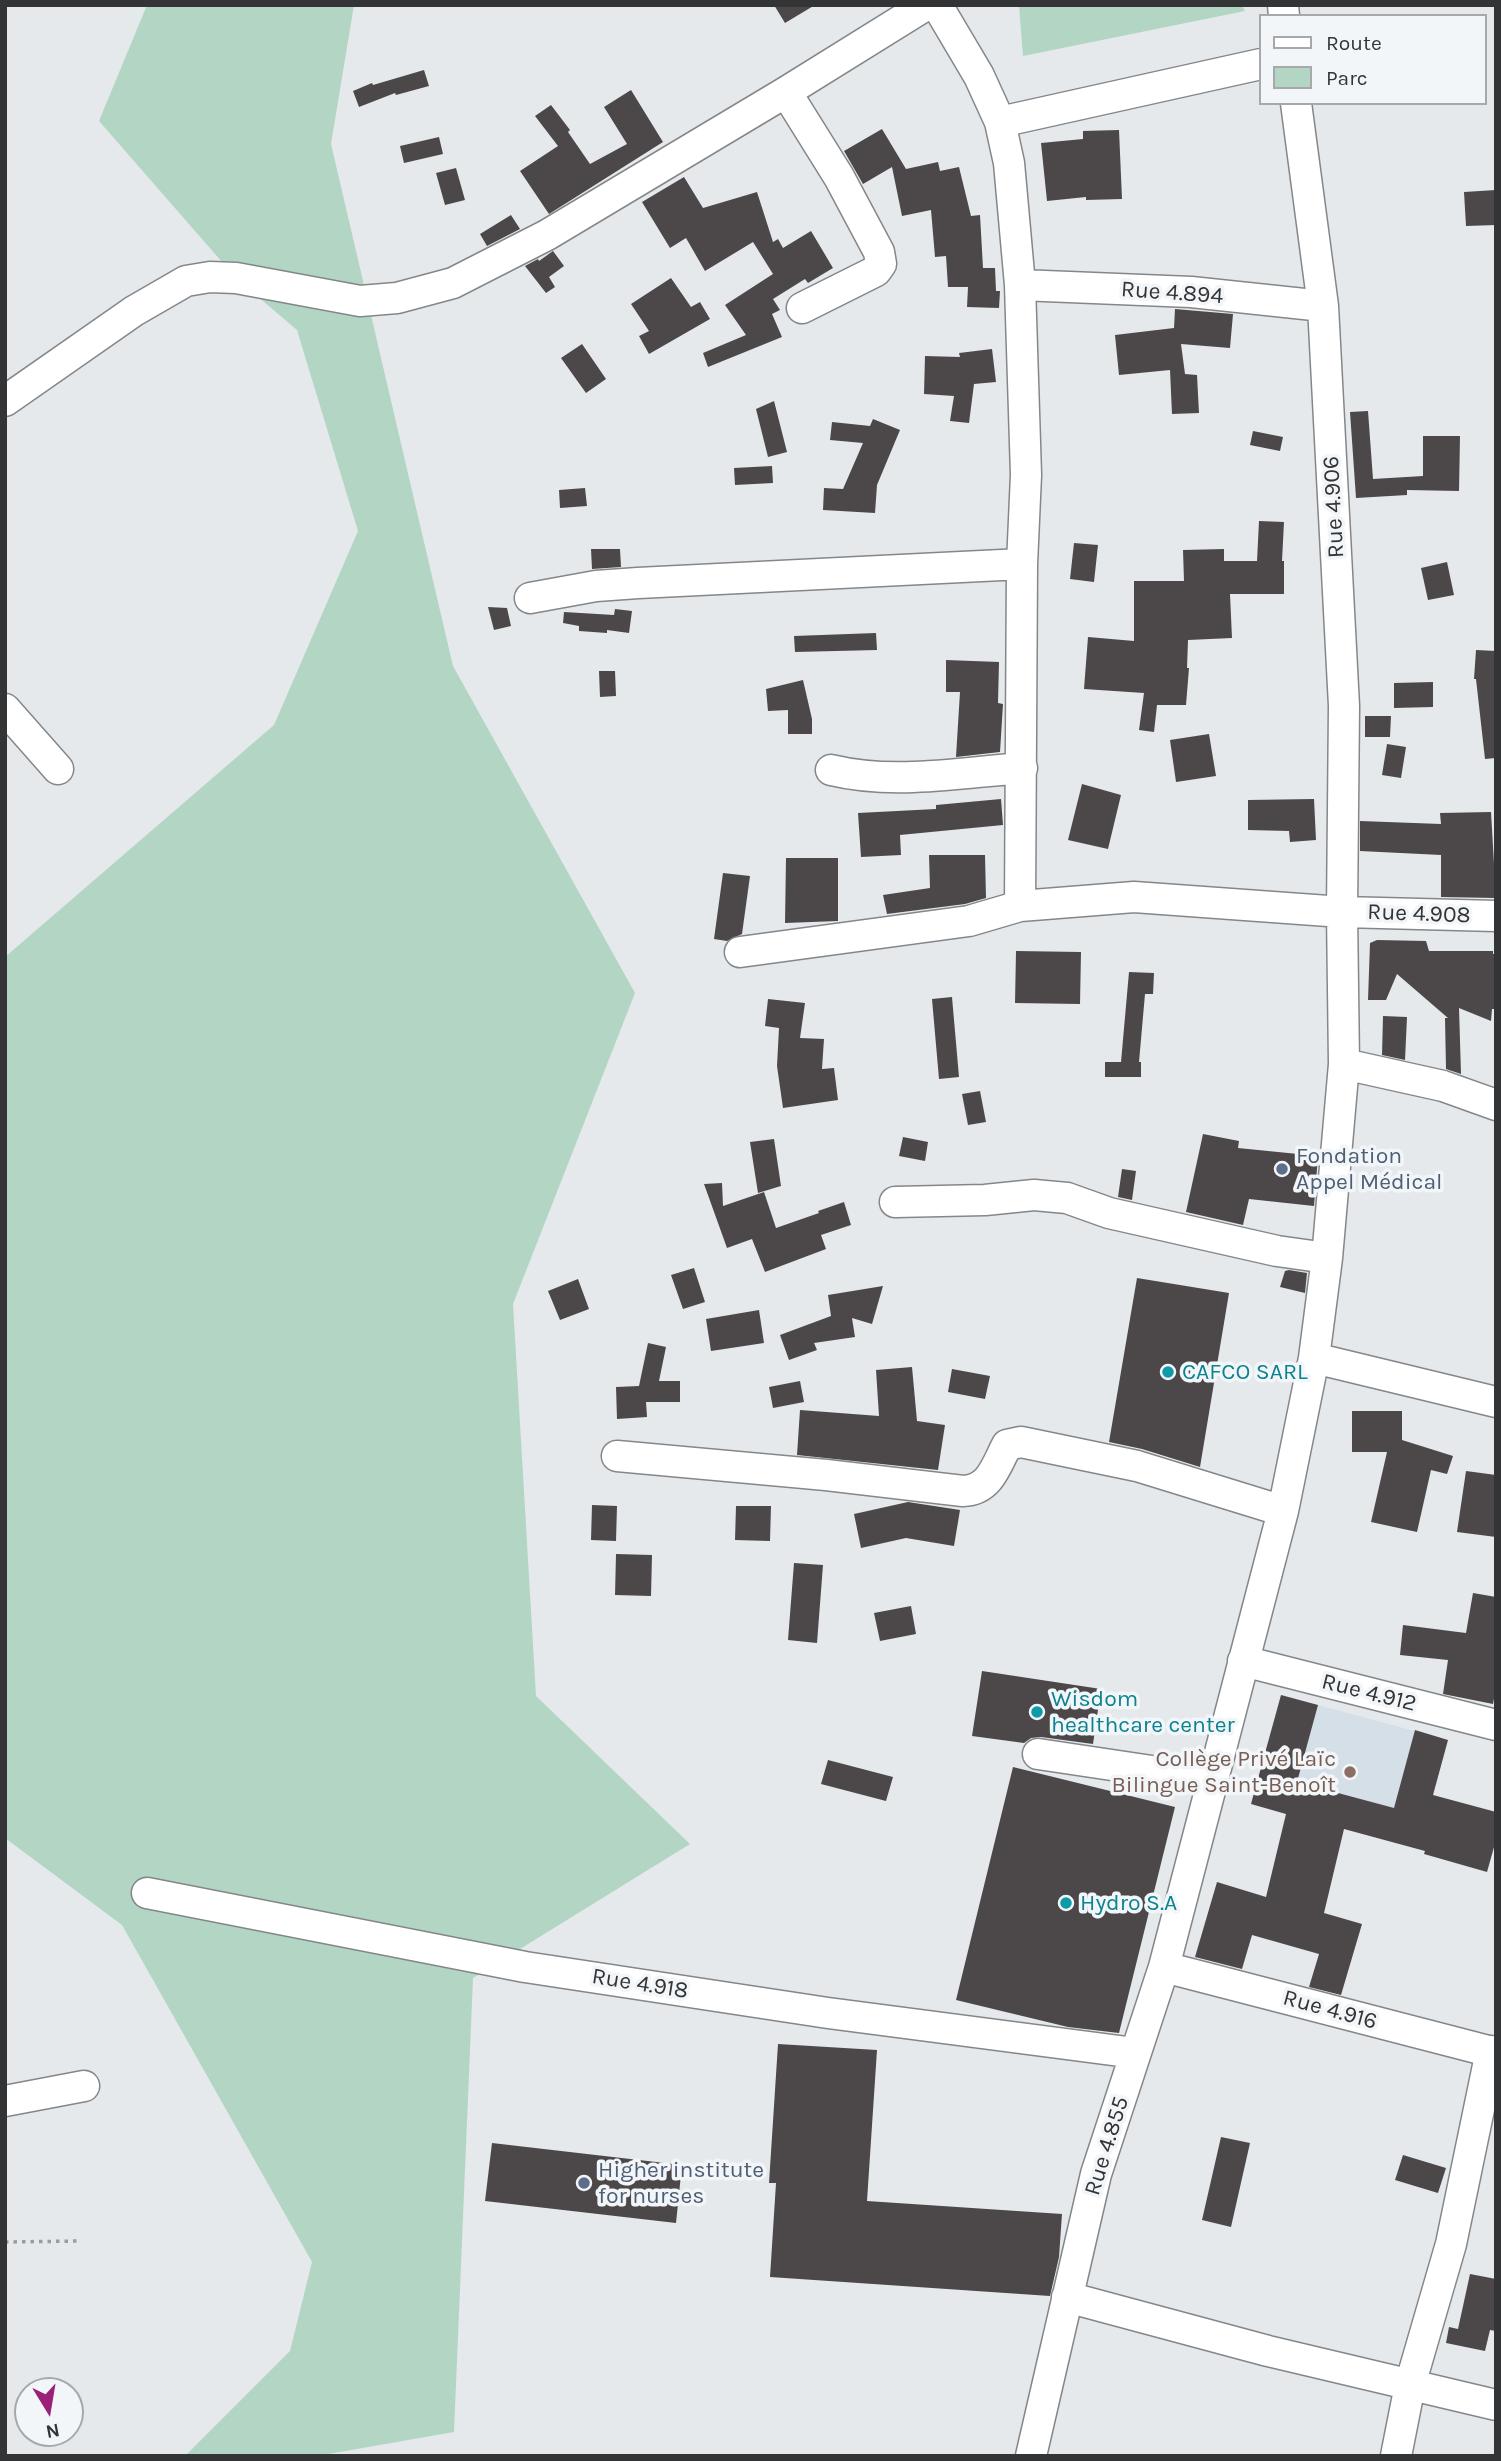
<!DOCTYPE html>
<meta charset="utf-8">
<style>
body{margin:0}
#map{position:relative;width:1501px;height:2461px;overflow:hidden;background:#e5e9ec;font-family:Karla,sans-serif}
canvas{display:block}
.frame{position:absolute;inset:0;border:7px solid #333436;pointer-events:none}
.legend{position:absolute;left:1259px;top:14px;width:228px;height:91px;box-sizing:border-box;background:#f2f6f9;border:2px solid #a6a8ab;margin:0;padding:9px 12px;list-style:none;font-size:21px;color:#333436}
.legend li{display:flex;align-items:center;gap:14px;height:35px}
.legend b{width:35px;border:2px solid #a6a8ab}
.north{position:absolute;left:14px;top:2377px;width:70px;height:70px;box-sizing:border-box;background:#f2f6f9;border:2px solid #a6a8ab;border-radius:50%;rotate:169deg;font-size:19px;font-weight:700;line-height:28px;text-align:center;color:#333436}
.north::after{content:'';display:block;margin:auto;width:24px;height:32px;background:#9b2078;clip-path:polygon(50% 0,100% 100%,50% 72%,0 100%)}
</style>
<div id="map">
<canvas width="1501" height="2461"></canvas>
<div class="frame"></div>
<ul class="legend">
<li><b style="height:9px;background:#fff"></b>Route</li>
<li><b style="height:19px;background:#b3d5c4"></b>Parc</li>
</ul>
<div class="north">N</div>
</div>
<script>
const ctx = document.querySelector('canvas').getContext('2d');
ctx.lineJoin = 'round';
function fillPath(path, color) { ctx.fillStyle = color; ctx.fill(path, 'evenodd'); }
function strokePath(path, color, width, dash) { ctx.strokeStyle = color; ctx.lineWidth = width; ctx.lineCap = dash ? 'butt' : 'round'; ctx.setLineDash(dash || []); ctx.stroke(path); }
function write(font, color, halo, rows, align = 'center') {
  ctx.font = font + ' Karla,sans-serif'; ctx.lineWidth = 7; ctx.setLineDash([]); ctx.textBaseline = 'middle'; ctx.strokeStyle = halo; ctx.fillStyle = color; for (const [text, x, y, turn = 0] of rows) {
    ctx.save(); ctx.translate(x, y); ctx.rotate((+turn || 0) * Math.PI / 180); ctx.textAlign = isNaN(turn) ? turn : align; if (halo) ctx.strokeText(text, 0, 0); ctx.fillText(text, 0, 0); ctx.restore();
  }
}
const built = new Path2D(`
 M 1281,1695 L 1448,1740 L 1419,1849 L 1251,1804 Z`);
const green = new Path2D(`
 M 147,5 L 354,5 L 331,144 L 453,666 L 635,993 L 513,1304 L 536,1696 L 690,1844 L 473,1978 L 454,2432 L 317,2456 L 185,2456 L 290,2351 L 312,2262 L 122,1925 L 5,1838 L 5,957 L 274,725 L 358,531 L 297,330 L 236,278 L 99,121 Z
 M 1019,5 L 1242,5 L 1245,11 L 1023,56 Z`);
const building = new Path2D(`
 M 774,5 L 815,5 L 785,23 Z
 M 424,70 L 429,86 L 396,95 L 395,93 L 359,107 L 353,91 L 372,83 L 373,85 Z
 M 631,90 L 663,142 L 549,214 L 520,171 L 558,146 L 535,116 L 551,105 L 570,130 L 568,132 L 590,164 L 627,144 L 604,107 Z
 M 882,129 L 906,169 L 938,162 L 940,171 L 959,167 L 971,216 L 980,215 L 983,268 L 995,268 L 996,291 L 1000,291 L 999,308 L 967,307 L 968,287 L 948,287 L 946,256 L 935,257 L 931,210 L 902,216 L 892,167 L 863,184 L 844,151 Z
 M 1119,130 L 1122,199 L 1086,200 L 1086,197 L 1047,201 L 1041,143 L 1083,139 L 1083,131 Z
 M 439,137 L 443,154 L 404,163 L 400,146 Z
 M 456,168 L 465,200 L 445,205 L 436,173 Z
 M 684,177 L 703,208 L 757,192 L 773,242 L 778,239 L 783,248 L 811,231 L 833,268 L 808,283 L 805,279 L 773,299 L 780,310 L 772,314 L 782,337 L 708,367 L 703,353 L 746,335 L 725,305 L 773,274 L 753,242 L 705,271 L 686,238 L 670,248 L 642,202 Z
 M 1496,190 L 1496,225 L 1466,226 L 1464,192 Z
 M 511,215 L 520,229 L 487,246 L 480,234 Z
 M 553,251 L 564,266 L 549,277 L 555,287 L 546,293 L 525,266 L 538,259 L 539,261 Z
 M 671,278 L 691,307 L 700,302 L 710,319 L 649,354 L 639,336 L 649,331 L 631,304 Z
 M 1175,309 L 1233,314 L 1230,348 L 1181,344 L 1185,374 L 1197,375 L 1199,413 L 1172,414 L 1170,370 L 1119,375 L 1115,335 L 1174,328 Z
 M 582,344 L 606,379 L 586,393 L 561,358 Z
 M 992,349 L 996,382 L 974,384 L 969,423 L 950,421 L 954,396 L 924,394 L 925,356 L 960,357 L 959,353 Z
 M 774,401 L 787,452 L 768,457 L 756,409 Z
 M 1368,411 L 1373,479 L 1423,476 L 1423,436 L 1460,436 L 1459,491 L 1407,490 L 1407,495 L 1356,498 L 1350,412 Z
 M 873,419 L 900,430 L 877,485 L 875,513 L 823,510 L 824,488 L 843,489 L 863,443 L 830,440 L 832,422 L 870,426 Z
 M 1253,431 L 1283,437 L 1280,451 L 1250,445 Z
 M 772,466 L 773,483 L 735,485 L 734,468 Z
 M 585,488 L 587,506 L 560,508 L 559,490 Z
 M 1259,521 L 1284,522 L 1282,561 L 1284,561 L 1284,594 L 1230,594 L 1232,638 L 1188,640 L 1187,668 L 1189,668 L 1186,705 L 1157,705 L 1154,732 L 1139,730 L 1144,693 L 1084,689 L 1088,637 L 1134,641 L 1134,581 L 1184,581 L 1183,550 L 1224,549 L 1224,561 L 1257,561 Z
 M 1074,543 L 1098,545 L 1094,582 L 1070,579 Z
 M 591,549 L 620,549 L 621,567 L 592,569 Z
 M 1447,562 L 1454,595 L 1428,600 L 1421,568 Z
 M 488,607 L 507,608 L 511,626 L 494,630 Z
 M 615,609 L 632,611 L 629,633 L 607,630 L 607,633 L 579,631 L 579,626 L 563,623 L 564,612 L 614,615 Z
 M 876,633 L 877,650 L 795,652 L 794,636 Z
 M 1476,650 L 1496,651 L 1496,758 L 1485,759 L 1476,679 L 1474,679 Z
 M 946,660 L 999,662 L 998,703 L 1003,704 L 1000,752 L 956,757 L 960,692 L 946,692 Z
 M 599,671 L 615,671 L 616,696 L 600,697 Z
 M 803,680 L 812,719 L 812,734 L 788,734 L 788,710 L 768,711 L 766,689 Z
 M 1433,682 L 1433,707 L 1394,708 L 1394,683 Z
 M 1365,716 L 1391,716 L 1390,737 L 1365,737 Z
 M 1209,734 L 1216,776 L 1176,782 L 1170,740 Z
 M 1387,744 L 1406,747 L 1401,778 L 1382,775 Z
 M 1082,784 L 1121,795 L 1108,849 L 1068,840 Z
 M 1001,799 L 1003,825 L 900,835 L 901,855 L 861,857 L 858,813 L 936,809 L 936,805 Z
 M 1314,799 L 1316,840 L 1290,842 L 1289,831 L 1248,830 L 1248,800 Z
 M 1491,812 L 1496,898 L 1441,897 L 1441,855 L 1360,851 L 1360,821 L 1441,824 L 1440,813 Z
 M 929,855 L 985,855 L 986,898 L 965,904 L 887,914 L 883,895 L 930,888 Z
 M 786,858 L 838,858 L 838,921 L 785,923 Z
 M 723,873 L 750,876 L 742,934 L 727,941 L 714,939 Z
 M 1377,940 L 1426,941 L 1429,951 L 1493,951 L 1493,954 L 1496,954 L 1496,1009 L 1492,1009 L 1491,1021 L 1459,1008 L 1461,1074 L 1446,1069 L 1445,1018 L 1448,1018 L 1397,974 L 1386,1000 L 1368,1000 L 1370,943 Z
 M 1016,951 L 1081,952 L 1080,1004 L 1015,1003 Z
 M 1129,972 L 1154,973 L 1153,994 L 1145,994 L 1139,1062 L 1141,1062 L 1141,1077 L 1105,1077 L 1105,1062 L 1121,1062 Z
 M 952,997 L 959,1077 L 939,1079 L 932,999 Z
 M 768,999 L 805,1003 L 800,1038 L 824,1039 L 822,1069 L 834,1068 L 838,1100 L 783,1108 L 777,1066 L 779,1028 L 765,1026 Z
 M 1383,1016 L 1407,1017 L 1405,1060 L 1382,1055 Z
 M 980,1091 L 986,1122 L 968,1125 L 962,1094 Z
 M 1203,1134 L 1239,1141 L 1238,1148 L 1318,1156 L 1314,1206 L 1249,1199 L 1243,1225 L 1186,1212 Z
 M 903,1137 L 928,1142 L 925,1161 L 899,1156 Z
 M 774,1139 L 781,1186 L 758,1193 L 750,1142 Z
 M 1122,1169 L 1136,1171 L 1132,1200 L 1118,1197 Z
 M 722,1183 L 723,1206 L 764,1192 L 776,1228 L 819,1213 L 818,1211 L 844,1202 L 851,1225 L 821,1235 L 826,1249 L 765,1272 L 752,1239 L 727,1248 L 704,1184 Z
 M 694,1268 L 705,1302 L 683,1309 L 671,1275 Z
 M 1289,1270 L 1307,1273 L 1305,1293 L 1280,1287 L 1285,1271 Z
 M 1137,1278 L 1229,1293 L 1200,1467 L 1142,1449 L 1109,1442 Z
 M 578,1279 L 589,1309 L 560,1320 L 548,1291 Z
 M 883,1286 L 872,1324 L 852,1318 L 855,1337 L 814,1343 L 817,1350 L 789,1360 L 780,1335 L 831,1316 L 828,1295 Z
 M 759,1310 L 764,1343 L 711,1351 L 706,1319 Z
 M 648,1343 L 666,1347 L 659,1381 L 680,1381 L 680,1402 L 646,1402 L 647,1417 L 617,1419 L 616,1387 L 639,1386 Z
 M 912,1367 L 917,1421 L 945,1425 L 938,1470 L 797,1455 L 800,1410 L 879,1416 L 876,1370 Z
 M 952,1369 L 990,1376 L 985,1399 L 948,1392 Z
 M 800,1381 L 804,1402 L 773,1408 L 769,1387 Z
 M 1352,1411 L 1402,1411 L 1402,1440 L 1453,1456 L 1447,1474 L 1431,1470 L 1417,1532 L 1371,1522 L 1387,1452 L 1352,1452 Z
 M 1466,1471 L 1496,1475 L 1496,1537 L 1457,1532 Z
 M 908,1502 L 960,1510 L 954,1546 L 906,1538 L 861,1548 L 854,1514 Z
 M 592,1505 L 617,1506 L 616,1541 L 591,1540 Z
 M 736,1506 L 771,1506 L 770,1541 L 735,1540 Z
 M 616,1554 L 652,1555 L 651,1596 L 615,1595 Z
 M 794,1563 L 823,1565 L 817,1643 L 788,1640 Z
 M 1473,1593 L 1496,1597 L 1496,1688 L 1493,1704 L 1443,1694 L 1448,1660 L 1400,1655 L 1403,1625 L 1466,1633 Z
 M 911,1606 L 916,1634 L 880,1641 L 874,1613 Z
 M 982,1671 L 1101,1689 L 1093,1744 L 1041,1737 L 1031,1738 L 1024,1743 L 972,1736 Z
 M 1281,1695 L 1318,1705 L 1297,1782 L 1394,1808 L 1415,1730 L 1448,1740 L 1433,1795 L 1496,1812 L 1496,1840 L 1487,1872 L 1424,1854 L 1425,1851 L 1344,1829 L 1324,1913 L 1362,1924 L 1341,1995 L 1309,1987 L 1319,1954 L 1252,1935 L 1242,1969 L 1195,1957 L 1217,1882 L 1266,1897 L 1286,1814 L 1251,1804 Z
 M 828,1760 L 893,1777 L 886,1801 L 821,1784 Z
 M 1013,1767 L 1175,1807 L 1119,2033 L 1068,2027 L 956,2000 Z
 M 778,2044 L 877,2050 L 867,2201 L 1062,2214 L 1059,2257 L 1050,2296 L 770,2277 L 776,2183 L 769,2183 Z
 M 1221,2137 L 1250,2143 L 1231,2227 L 1202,2220 Z
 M 492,2143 L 682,2165 L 676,2223 L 485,2201 Z
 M 1403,2155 L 1446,2168 L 1438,2193 L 1395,2180 Z
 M 1470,2274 L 1496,2279 L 1496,2331 L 1490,2330 L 1485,2351 L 1446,2343 L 1449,2327 L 1458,2329 Z`);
const path = new Path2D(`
 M 5,2242 L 79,2241`);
const minor = new Path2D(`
 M 937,5 L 979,76 L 1000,122 L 1009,163 L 1020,285 L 1026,475 L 1022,564 L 1020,906
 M 1283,5 L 1284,16
 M 786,92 L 839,177 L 879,252 L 881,264 L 876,271 L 802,308
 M 1000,122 L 1261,64
 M 1020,285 L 1191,292 L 1323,306
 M 5,401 L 134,311 L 186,281 L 210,277 L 236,278 L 360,301 L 397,298 L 453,283 L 547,235 L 786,92 L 926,5
 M 530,598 L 596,586 L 638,583 L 1022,564
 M 5,709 L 58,769
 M 831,770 C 893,785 958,773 1022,768
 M 740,952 L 969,921 L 1020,906 L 1134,897 L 1342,912 L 1496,916
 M 1344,1064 L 1443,1086 L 1496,1105
 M 895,1202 L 985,1200 L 1034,1195 L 1067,1198 L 1109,1213 L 1277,1251 L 1327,1258
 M 1314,1358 L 1496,1402
 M 617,1456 L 826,1475 L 963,1491 C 990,1490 996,1466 1007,1445 L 1021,1442 L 1137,1466 L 1283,1511
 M 1243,1661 L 1496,1725
 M 1038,1754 L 1212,1780
 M 147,1893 L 525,1967 L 828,2013 L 1135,2053
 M 1164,1967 L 1496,2053
 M 5,2101 L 84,2086
 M 1067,2297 L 1268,2351 L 1496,2405
 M 1031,2456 L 1096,2174 L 1164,1967 L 1283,1511 L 1314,1358 L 1327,1258 L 1344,1064 L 1342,912 L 1344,706 L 1323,306 L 1296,103
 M 1396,2456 L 1410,2385 L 1451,2244 L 1491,2051`);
const markers = [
 [1282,1169,7,"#5c6f8a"],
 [1168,1372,7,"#0f9aa8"],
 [1037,1712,7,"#0f9aa8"],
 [1350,1772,7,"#8d6e63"],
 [1066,1903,7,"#0f9aa8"],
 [584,2183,7,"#5c6f8a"]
];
const streetNames = [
 ["Rue 4.894",1172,293,4],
 ["Rue 4.906",1334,507,-93],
 ["Rue 4.908",1419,914,2],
 ["Rue 4.912",1369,1693,14],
 ["Rue 4.918",640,1984,9],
 ["Rue 4.916",1330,2010,15],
 ["Rue 4.855",1107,2146,-73]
];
const serviceNames = [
 ["Fondation",1296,1156],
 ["Appel Médical",1296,1182],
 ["Higher institute",598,2170],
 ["for nurses",598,2196]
];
const cultureNames = [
 ["CAFCO SARL",1182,1372],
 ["Wisdom",1051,1699],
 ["healthcare center",1051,1725],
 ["Hydro S.A",1080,1903]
];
const educationNames = [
 ["Collège Privé Laïc",1336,1759],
 ["Bilingue Saint-Benoît",1336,1785]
];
fillPath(built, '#d5dfe8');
fillPath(green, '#b3d5c4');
fillPath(building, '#4c4849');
strokePath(minor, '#84878a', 33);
strokePath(path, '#9a9d9f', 3.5, [3.5, 5]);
strokePath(minor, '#fff', 30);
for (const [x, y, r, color] of markers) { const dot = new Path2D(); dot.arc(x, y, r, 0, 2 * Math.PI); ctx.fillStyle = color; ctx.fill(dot); strokePath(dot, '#f2f6f9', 2.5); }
write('23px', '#333436', '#f2f6f9', streetNames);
write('23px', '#4e5e75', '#f2f6f9', serviceNames, 'left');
write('23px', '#0d838f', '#f2f6f9', cultureNames, 'left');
write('23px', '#785e54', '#f2f6f9', educationNames, 'right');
</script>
